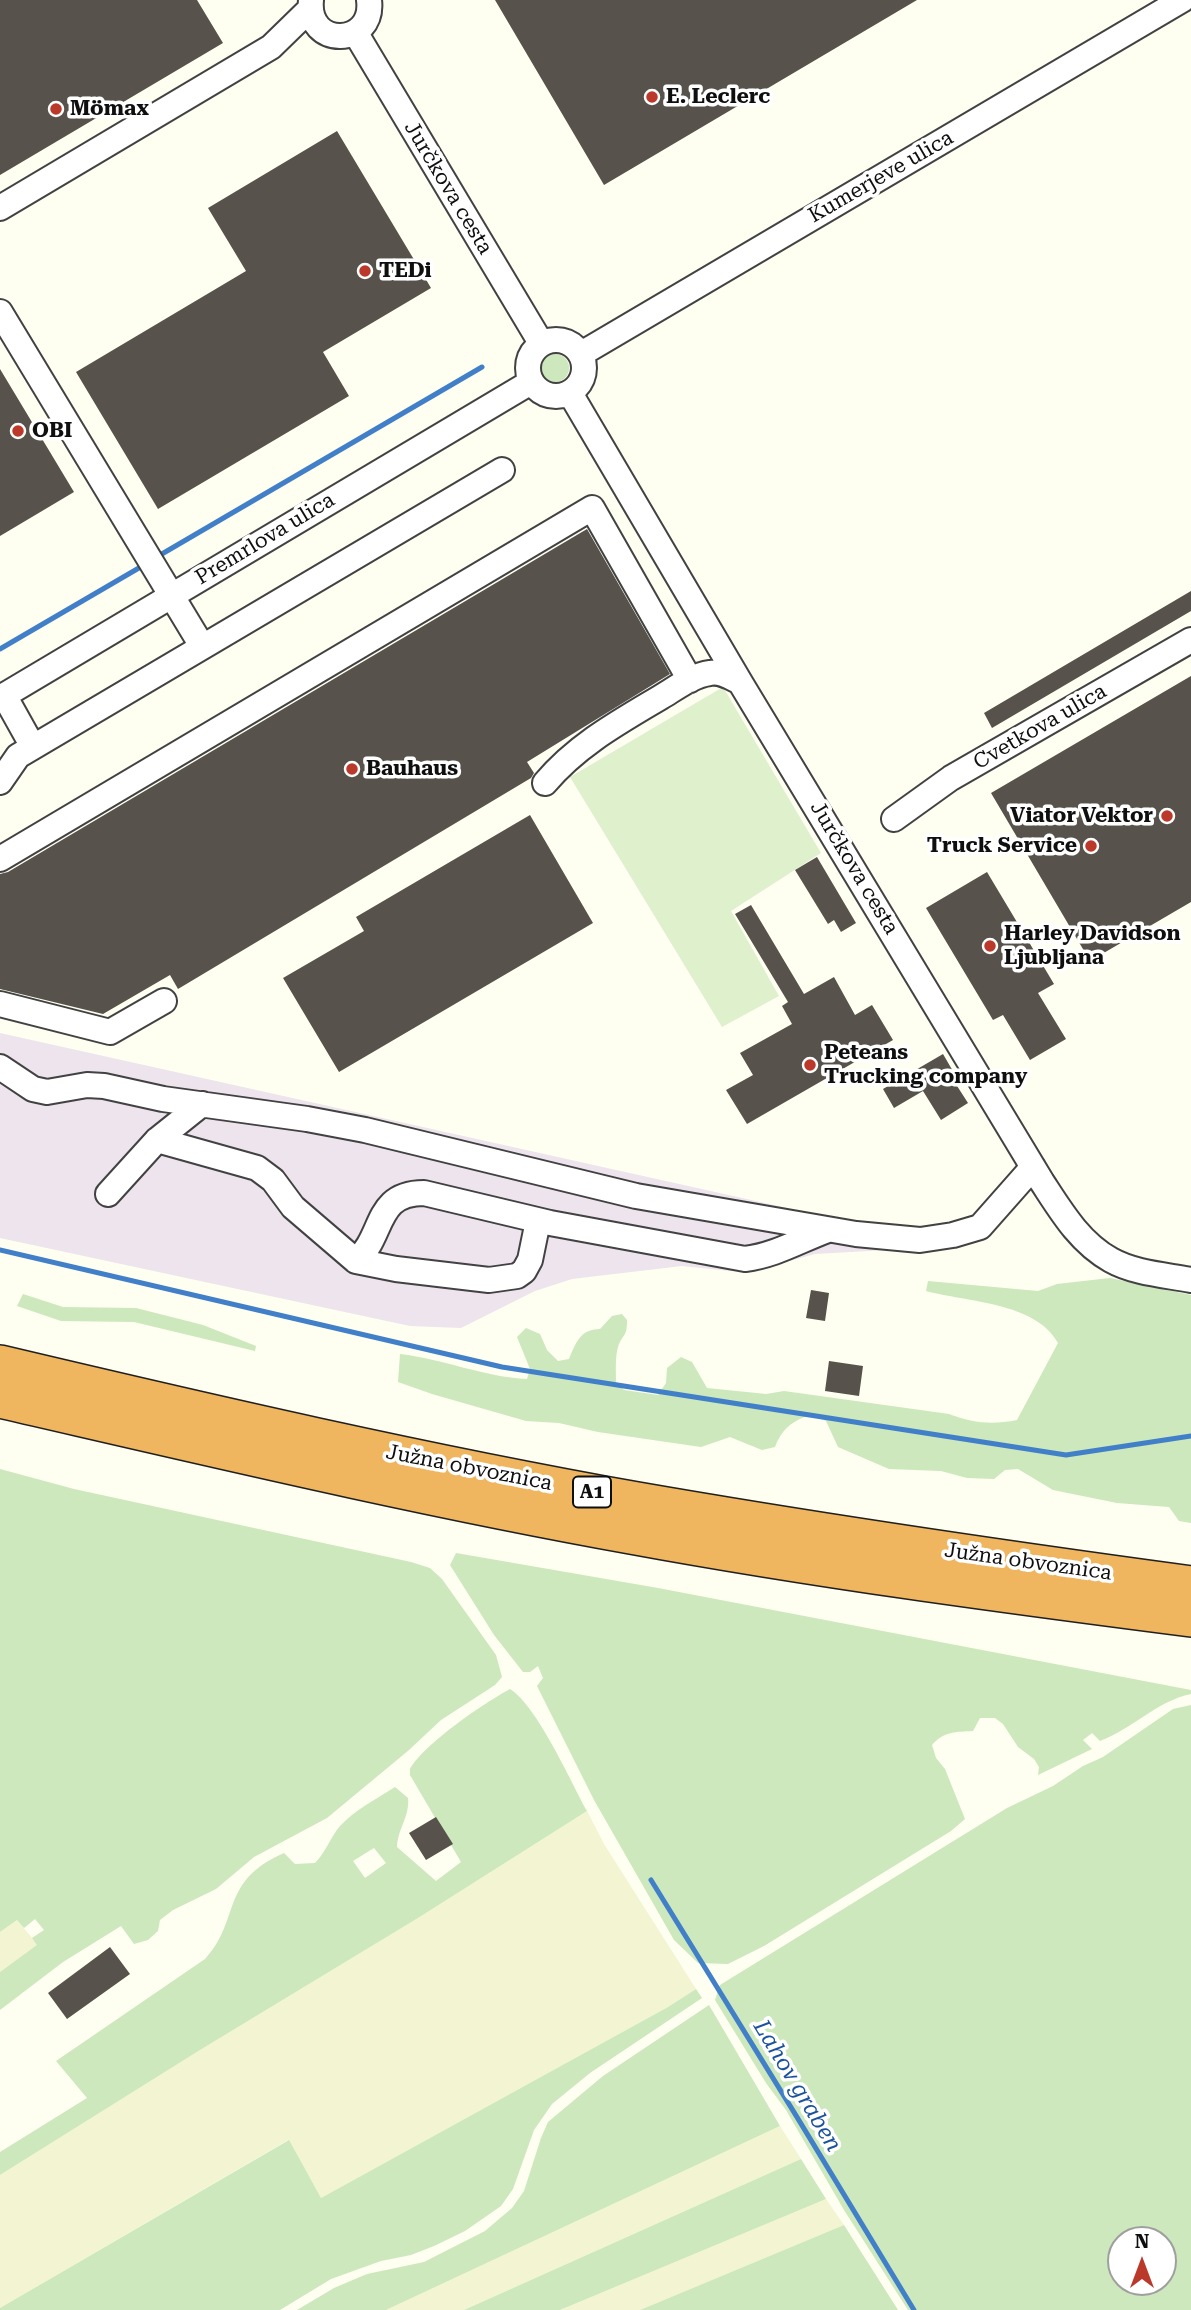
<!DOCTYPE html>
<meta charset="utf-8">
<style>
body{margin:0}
#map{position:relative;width:1191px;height:2310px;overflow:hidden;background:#fefef1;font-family:"Roboto Serif",serif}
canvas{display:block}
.north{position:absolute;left:1107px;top:2226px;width:70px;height:70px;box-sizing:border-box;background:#fff;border:2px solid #9f9f9f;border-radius:50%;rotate:0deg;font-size:19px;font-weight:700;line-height:28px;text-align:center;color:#0f0f0f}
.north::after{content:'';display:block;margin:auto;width:24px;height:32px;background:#ba392b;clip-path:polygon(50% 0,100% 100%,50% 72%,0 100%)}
</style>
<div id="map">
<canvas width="1191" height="2310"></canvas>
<div class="north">N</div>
</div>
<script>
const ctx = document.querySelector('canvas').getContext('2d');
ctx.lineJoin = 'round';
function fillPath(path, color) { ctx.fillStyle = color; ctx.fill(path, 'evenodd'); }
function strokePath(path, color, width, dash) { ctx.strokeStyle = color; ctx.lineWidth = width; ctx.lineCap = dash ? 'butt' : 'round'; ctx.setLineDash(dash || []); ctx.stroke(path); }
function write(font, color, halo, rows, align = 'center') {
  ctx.font = font + ' "Roboto Serif",serif'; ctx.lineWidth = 7; ctx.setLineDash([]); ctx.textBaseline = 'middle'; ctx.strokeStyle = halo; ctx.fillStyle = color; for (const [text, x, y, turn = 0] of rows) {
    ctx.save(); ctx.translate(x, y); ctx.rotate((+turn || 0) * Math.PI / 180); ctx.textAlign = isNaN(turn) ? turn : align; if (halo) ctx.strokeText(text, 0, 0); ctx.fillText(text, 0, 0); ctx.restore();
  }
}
const industrial = new Path2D(`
 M 0,1033 L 958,1246 L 815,1254 L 767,1267 L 730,1271 L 682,1266 L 572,1279 L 535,1291 L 461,1328 L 410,1326 L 0,1238 Z`);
const farmland = new Path2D(`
 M 587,1811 L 604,1844 L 696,1989 L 668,2007 L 321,2198 L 288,2140 L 0,2308 L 0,2175 L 200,2050 L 418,1918 Z
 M 17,1920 L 38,1945 L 0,1972 L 0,1932 Z
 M 780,2126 L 801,2159 L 464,2310 L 386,2310 Z
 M 826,2199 L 844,2225 L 640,2310 L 560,2310 Z`);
const green = new Path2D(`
 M541 368a14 14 0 1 1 28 0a14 14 0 1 1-28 0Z
 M 1110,1278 L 1191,1295 L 1191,1523 L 1179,1521 L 1169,1507 L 1117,1503 L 1053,1490 L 1018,1469 L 1005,1470 L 994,1479 L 967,1478 L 941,1471 L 889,1469 L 838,1447 L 826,1421 L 809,1415 C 791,1422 782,1429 775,1447 L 762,1450 L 730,1437 L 701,1447 L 598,1432 L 559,1423 L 526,1421 L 432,1394 L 398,1382 L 400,1354 C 443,1359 484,1377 527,1379 L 530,1369 L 517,1337 L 526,1328 L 540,1334 L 547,1350 L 558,1361 L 569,1359 C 576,1343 580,1329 600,1329 L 612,1316 L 622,1314 L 627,1320 C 627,1338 623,1333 618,1347 C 615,1357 616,1371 616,1382 L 624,1390 L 658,1395 L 666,1383 L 667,1368 L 681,1357 L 692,1362 L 707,1388 L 766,1394 L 784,1391 L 949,1414 C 972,1423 992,1425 1017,1420 L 1058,1343 C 1036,1302 966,1302 926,1291 L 928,1281 L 1038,1291 L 1057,1284 Z
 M 23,1294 L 63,1307 L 136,1308 L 203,1325 L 256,1346 L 255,1351 L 134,1322 L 61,1321 L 17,1306 Z
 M 0,1469 L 74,1489 L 411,1562 L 430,1568 L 442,1579 L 496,1655 L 502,1677 L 495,1685 L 441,1720 L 409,1750 L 327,1818 L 254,1857 L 216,1889 L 173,1910 L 160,1920 L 158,1931 L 148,1940 L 134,1944 L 121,1926 L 63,1962 L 0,2010 L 0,1972 L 37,1945 L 32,1938 L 44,1930 L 35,1919 L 24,1928 L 17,1920 L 0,1932 Z
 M 456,1553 L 658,1588 L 1191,1690 L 1191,1694 C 1157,1701 1132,1729 1100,1741 L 1092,1733 L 1083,1740 L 1092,1749 L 1038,1775 L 1039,1767 L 1034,1759 L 1018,1747 L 1003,1724 L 995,1718 L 980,1718 L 973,1731 C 956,1732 944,1731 932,1745 L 936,1758 L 945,1769 L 965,1819 L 951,1831 L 764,1946 L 728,1964 L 698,1963 L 674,1940 L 594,1800 L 537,1686 L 543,1678 L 538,1666 L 530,1672 L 523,1672 L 494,1635 L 450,1565 Z
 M 510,1689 C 537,1706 570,1780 587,1811 L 418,1918 L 200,2050 L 0,2175 L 0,2152 L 87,2098 L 56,2061 L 205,1959 C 241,1921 219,1881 284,1853 L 295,1864 L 315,1863 C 326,1852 330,1838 340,1826 C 355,1810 376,1799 395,1787 L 408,1798 C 410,1816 398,1828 397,1847 L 436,1881 L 461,1862 L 410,1775 L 410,1769 C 424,1744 484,1703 510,1689 ZM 374,1848 L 386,1863 L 365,1878 L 353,1861 Z
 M 1191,1705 L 1191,2310 L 908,2310 L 844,2210 L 786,2110 L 766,2083 L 715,2000 L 720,1985 L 1007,1808 L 1053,1786 L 1083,1766 L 1103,1757 L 1173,1709 ZM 1121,2240 L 1163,2240 L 1163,2282 L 1121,2282 Z
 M 696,1989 L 702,1998 L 590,2073 L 552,2104 L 534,2130 L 513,2189 L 501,2206 L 465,2231 L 434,2246 L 411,2255 L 381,2261 L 331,2279 L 280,2310 L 0,2310 L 0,2308 L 289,2140 L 321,2198 L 668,2007 Z
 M 709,2005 L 780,2126 L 386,2310 L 297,2310 L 334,2288 L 367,2274 L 424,2262 L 485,2231 L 512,2208 L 524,2191 L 541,2138 L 548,2122 L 603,2076 Z
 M 801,2159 L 826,2199 L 560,2310 L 464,2310 Z
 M 844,2225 L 898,2310 L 640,2310 Z`);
const pitch = new Path2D(`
 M 723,687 L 821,853 L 731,911 L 779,996 L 722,1027 L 570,777 Z`);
const stream = new Path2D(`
 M 155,558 L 482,367
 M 0,649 L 144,565
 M 0,1250 L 502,1367 L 1066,1455 L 1191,1436
 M 651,1880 C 740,2023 827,2166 914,2310`);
const building = new Path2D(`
 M 0,0 L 197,0 L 223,43 L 0,175 Z
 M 495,0 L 917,0 L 604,185 Z
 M 337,131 L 431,288 L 323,352 L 349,396 L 158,509 L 76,372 L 246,271 L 208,208 Z
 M 0,369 L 74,492 L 0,536 Z
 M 587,529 L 670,674 L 527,762 L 534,773 L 531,778 L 178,989 L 170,975 L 103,1014 L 0,989 L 0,874 L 8,872 Z
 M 1191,591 L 1191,611 L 992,728 L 984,713 Z
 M 1191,676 L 1191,902 L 1090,961 L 991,793 Z
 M 530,815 L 593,923 L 339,1072 L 283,978 L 364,931 L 356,917 Z
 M 817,857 L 856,923 L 841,932 L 834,920 L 828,924 L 795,870 Z
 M 987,872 L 1054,984 L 1038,993 L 1066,1039 L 1030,1060 L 1003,1015 L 993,1020 L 926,908 Z
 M 751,905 L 804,994 L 834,977 L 855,1015 L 872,1005 L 893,1040 L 747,1124 L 726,1090 L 753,1075 L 740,1053 L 792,1024 L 782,1006 L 788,1002 L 735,914 Z
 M 943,1054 L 954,1073 L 950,1075 L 968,1103 L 941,1120 L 923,1091 L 894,1108 L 883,1089 Z
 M 811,1290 L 829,1293 L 825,1321 L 806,1318 Z
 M 829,1361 L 863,1366 L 859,1396 L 825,1391 Z
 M 436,1817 L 453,1844 L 426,1860 L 409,1833 Z
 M 110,1947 L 130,1974 L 67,2019 L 48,1993 Z`);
const minor = new Path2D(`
 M 311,0 C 306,49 375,47 369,0
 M 355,32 L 541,343
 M 0,208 L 271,47 L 310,9
 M 0,312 L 202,646
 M528 368a28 28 0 1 1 56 0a28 28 0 1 1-56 0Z
 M 581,354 L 1182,0
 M 570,393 L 740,682 L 1042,1182 C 1061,1211 1079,1242 1111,1260 C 1134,1273 1165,1275 1191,1280
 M 4,695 L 33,747
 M 0,698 L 531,382
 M 0,782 L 18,756 L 502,470
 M 545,783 C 577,745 619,722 661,697 C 676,688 693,675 710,673 C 721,671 730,677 740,682
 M 894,819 L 951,778 L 1191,640
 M 0,859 L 592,508 L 690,680
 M 0,1004 L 110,1032 L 164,1001
 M 0,1067 L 33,1089 L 47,1092 L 87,1085 L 104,1086 L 163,1099 L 307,1119 L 365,1130 L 636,1196 L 856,1234 L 920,1240 L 953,1235 L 980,1227 L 1033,1167
 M 157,1140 L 257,1168 L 273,1180 L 293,1207 L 356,1261 L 396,1269 L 489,1280 L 517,1276 L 524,1271 L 530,1260 L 538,1221
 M 108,1194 L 157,1140 L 202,1104
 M 356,1261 C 385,1235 374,1193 424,1193 L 550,1223 L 745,1259 C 776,1255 800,1240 828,1230`);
const highway = new Path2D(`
 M 0,1364 C 211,1414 423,1463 637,1501 C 821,1533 1006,1560 1191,1585
 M 0,1399 C 209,1447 419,1497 631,1535 C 816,1569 1004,1594 1191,1618`);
const markers = [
 [652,97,7,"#ba392b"],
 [56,109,7,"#ba392b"],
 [365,271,7,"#ba392b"],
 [18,431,7,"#ba392b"],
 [352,769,7,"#ba392b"],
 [1167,816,7,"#ba392b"],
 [1091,846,7,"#ba392b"],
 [990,946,7,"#ba392b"],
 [810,1065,7,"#ba392b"]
];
const shields = [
 [592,1492,38]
];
const shieldNames = [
 ["A1",592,1492]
];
const poiNames = [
 ["E. Leclerc",666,97],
 ["Mömax",70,109],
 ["TEDi",379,271],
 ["OBI",32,431],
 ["Bauhaus",366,769],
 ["Viator Vektor",1153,816,"right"],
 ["Truck Service",1077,846,"right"],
 ["Harley Davidson",1004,934],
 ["Ljubljana",1004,958],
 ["Peteans",824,1053],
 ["Trucking company",824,1077]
];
const streetNames = [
 ["Kumerjeve ulica",881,177,-30],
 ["Jurčkova cesta",448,188,59],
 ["Premrlova ulica",265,539,-31],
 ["Cvetkova ulica",1040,727,-30],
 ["Jurčkova cesta",854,868,59],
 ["Južna obvoznica",469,1468,11],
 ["Južna obvoznica",1028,1562,8]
];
const waterNames = [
 ["Lahov graben",797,2086,59]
];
fillPath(industrial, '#ede4ed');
fillPath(farmland, '#f2f4d2');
fillPath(green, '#cce8bc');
fillPath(pitch, '#dff0cd');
strokePath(stream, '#417fc8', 5);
fillPath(building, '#57524b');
strokePath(minor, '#424242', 28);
strokePath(highway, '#202020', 40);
strokePath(minor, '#fff', 24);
strokePath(highway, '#efb55f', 37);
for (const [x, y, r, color] of markers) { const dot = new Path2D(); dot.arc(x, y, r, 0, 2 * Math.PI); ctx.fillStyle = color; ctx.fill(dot); strokePath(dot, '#fff', 2.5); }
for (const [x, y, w] of shields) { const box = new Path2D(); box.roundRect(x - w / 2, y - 15.5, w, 31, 5); ctx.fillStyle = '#fff'; ctx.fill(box); strokePath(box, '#0f0f0f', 2); }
write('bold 19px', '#0f0f0f', null, shieldNames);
write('bold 21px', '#0f0f0f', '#fff', poiNames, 'left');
write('21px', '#0f0f0f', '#fff', streetNames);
write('italic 23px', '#1c529d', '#fff', waterNames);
</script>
